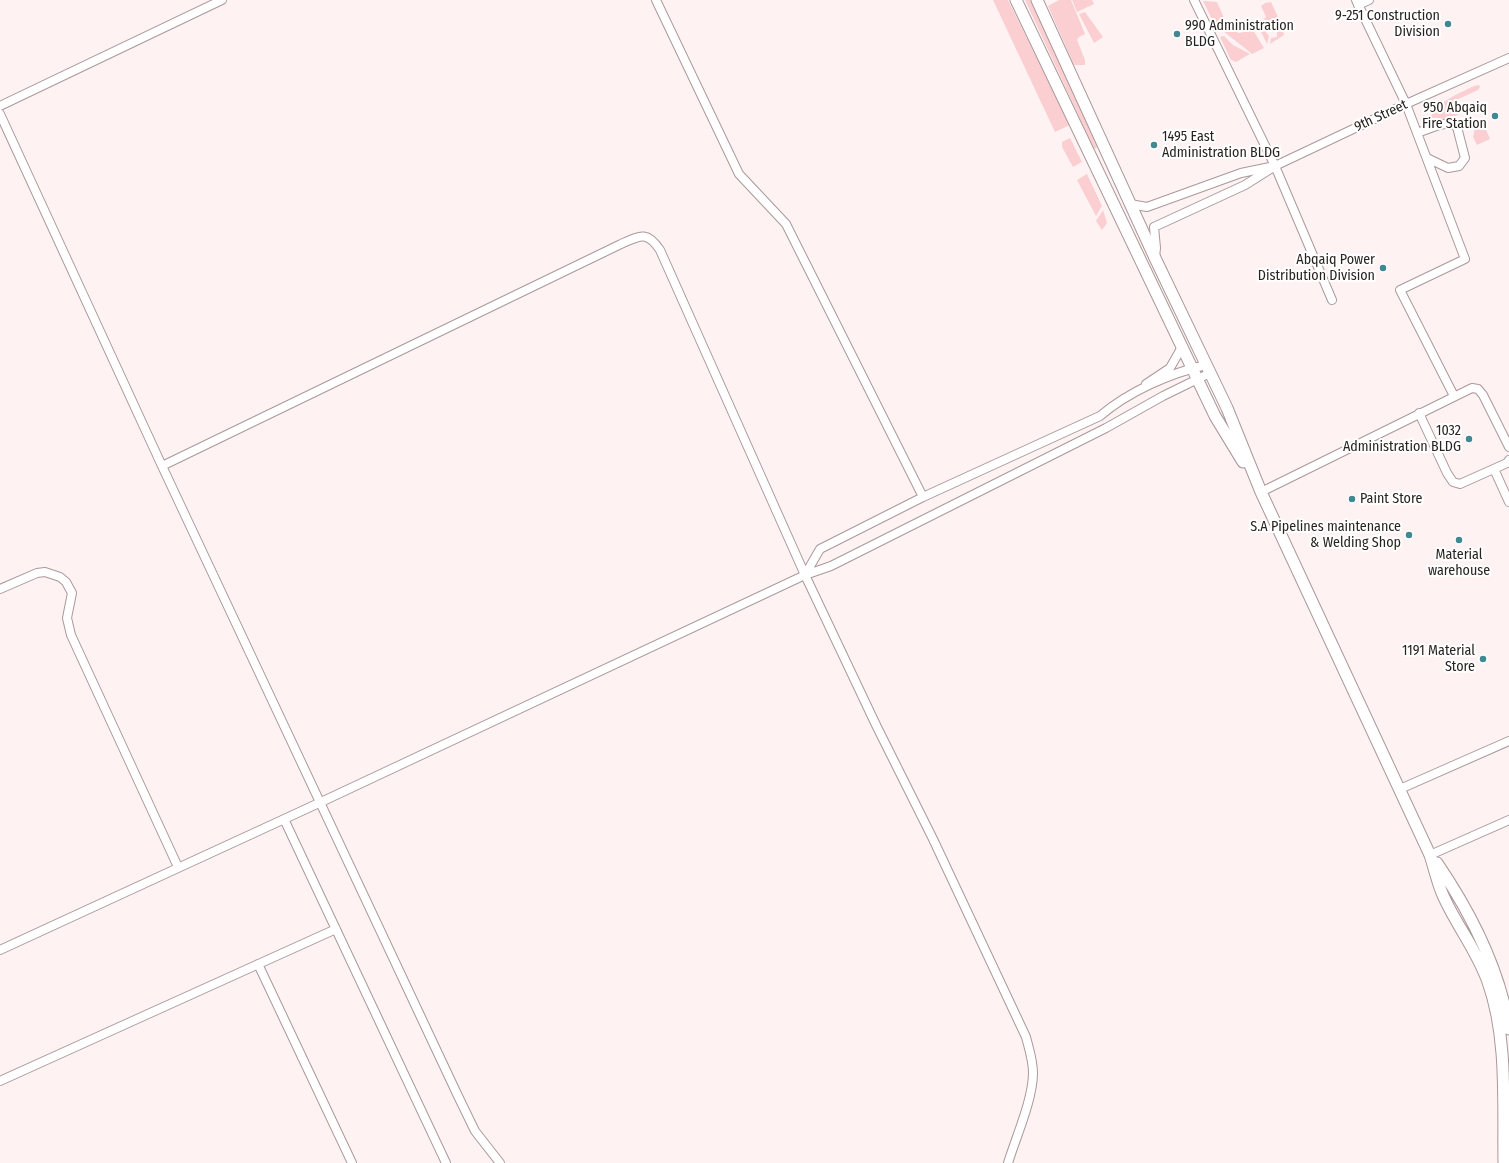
<!DOCTYPE html>
<style>
body{margin:0}
canvas{display:block;background:#fef2f3}
</style>
<canvas width="1509" height="1163"></canvas>
<script>
const ctx = document.querySelector('canvas').getContext('2d');
ctx.lineJoin = 'round';
function fillPath(path, color) { ctx.fillStyle = color; ctx.fill(path, 'evenodd'); }
function strokePath(path, color, width, dash) { ctx.strokeStyle = color; ctx.lineWidth = width; ctx.lineCap = dash ? 'butt' : 'round'; ctx.setLineDash(dash || []); ctx.stroke(path); }
function write(font, color, halo, rows, align = 'center') {
  ctx.font = font + ' "Fira Sans Condensed",sans-serif'; ctx.lineWidth = 4; ctx.setLineDash([]); ctx.textBaseline = 'middle'; ctx.strokeStyle = halo; ctx.fillStyle = color; for (const [text, x, y, turn = 0] of rows) {
    ctx.save(); ctx.translate(x, y); ctx.rotate((+turn || 0) * Math.PI / 180); ctx.textAlign = isNaN(turn) ? turn : align; if (halo) ctx.strokeText(text, 0, 0); ctx.fillText(text, 0, 0); ctx.restore();
  }
}
const green = new Path2D(`
 M 993,0 L 1008,0 L 1070,125 L 1055,132 Z
 M 1025,0 L 1033,0 L 1098,147 L 1094,149 Z
 M 1059,0 L 1071,0 L 1085,34 L 1079,37 L 1077,40 L 1085,60 L 1085,65 L 1074,65 L 1048,6 Z
 M 1072,0 L 1092,0 L 1094,4 L 1077,12 Z
 M 1203,1 L 1217,2 L 1224,18 L 1221,24 L 1216,27 Z
 M 1271,2 L 1278,17 L 1275,23 L 1266,27 L 1265,31 L 1269,36 L 1267,44 L 1261,32 L 1257,32 L 1256,27 L 1266,17 L 1261,6 L 1265,3 Z
 M 1085,12 L 1103,37 L 1094,43 L 1079,14 Z
 M 1230,21 L 1234,25 L 1234,31 L 1239,33 L 1253,30 L 1264,48 L 1252,54 C 1242,45 1232,39 1222,30 Z
 M 1281,22 L 1284,35 L 1270,44 L 1271,38 L 1277,37 L 1277,26 Z
 M 1224,36 L 1233,45 L 1250,54 L 1236,62 L 1231,60 L 1220,37 Z
 M 1479,85 L 1480,87 L 1478,90 L 1456,100 L 1462,112 L 1456,116 L 1449,116 L 1433,124 L 1431,123 C 1427,105 1461,93 1474,86 Z
 M 1479,120 L 1482,120 L 1490,139 L 1477,145 L 1473,137 L 1475,128 L 1479,126 Z
 M 1070,138 L 1082,162 L 1073,167 L 1062,147 L 1062,142 Z
 M 1087,174 L 1102,206 L 1096,216 L 1077,180 Z
 M 1103,210 L 1107,223 L 1102,230 L 1096,221 Z`);
const minor = new Path2D(`
 M 656,0 L 739,174 L 786,224 L 923,497
 M 1194,0 L 1275,166 L 1332,300
 M 1356,0 L 1406,104 L 1465,259 L 1400,290 L 1454,396
 M 1358,5 L 1369,0
 M 0,106 L 222,0
 M 0,114 L 162,466 L 458,1096 L 475,1131 L 500,1163
 M 1417,133 L 1439,125 L 1450,123 L 1457,127 L 1465,158 L 1459,166 L 1448,168 L 1427,158
 M 1130,204 L 1147,207 L 1241,173 L 1270,167
 M 1155,257 L 1156,248 L 1154,227 L 1245,185 L 1275,166 L 1406,104 L 1509,58
 M 1146,384 L 1170,368 L 1182,347
 M 1419,413 L 1447,473 L 1453,482 L 1460,484 L 1507,463 L 1509,460
 M 162,466 L 621,244 C 641,235 647,231 660,250 L 805,575 L 876,725 L 933,839 L 1026,1037 C 1029,1049 1033,1060 1033,1073 C 1033,1099 1016,1137 1008,1163
 M 1494,469 L 1509,502
 M 1261,492 L 1472,388 L 1478,389 L 1483,395 L 1509,447
 M 805,575 L 820,549 L 923,497 L 1100,416 C 1128,392 1170,373 1206,365
 M 0,589 L 37,573 L 45,572 L 60,577 L 66,582 L 72,593 L 67,618 L 71,635 L 178,867
 M 1400,789 L 1509,741
 M 284,819 L 446,1163
 M 1430,855 L 1509,820
 M 0,950 L 319,803 L 805,575 L 831,566 L 1106,428 L 1163,396 L 1210,373
 M 258,964 L 352,1163
 M 0,1081 L 336,929`);
const tertiary = new Path2D(`
 M 1016,0 L 1215,416 L 1243,462
 M 1037,0 L 1155,258 L 1227,408 L 1261,492 L 1430,855 C 1434,867 1437,881 1442,893 C 1455,924 1477,950 1488,982 C 1508,1038 1503,1104 1504,1163
 M 1437,863 C 1471,913 1500,970 1509,1029`);
const markers = [
 [1448,24,4,"#428893"],
 [1177,34,4,"#428893"],
 [1495,116,4,"#428893"],
 [1154,145,4,"#428893"],
 [1383,268,4,"#428893"],
 [1469,439,4,"#428893"],
 [1352,499,4,"#428893"],
 [1409,535,4,"#428893"],
 [1459,540,4,"#428893"],
 [1483,659,4,"#428893"]
];
const poiNames = [
 ["9-251 Construction",1440,16],
 ["Division",1440,32],
 ["990 Administration",1185,26,"left"],
 ["BLDG",1185,42,"left"],
 ["950 Abqaiq",1487,108],
 ["Fire Station",1487,124],
 ["1495 East",1162,137,"left"],
 ["Administration BLDG",1162,153,"left"],
 ["Abqaiq Power",1375,260],
 ["Distribution Division",1375,276],
 ["1032",1461,431],
 ["Administration BLDG",1461,447],
 ["Paint Store",1360,499,"left"],
 ["S.A Pipelines maintenance",1401,527],
 ["& Welding Shop",1401,543],
 ["Material",1459,555,"center"],
 ["warehouse",1459,571,"center"],
 ["1191 Material",1475,651],
 ["Store",1475,667]
];
const streetNames = [
 ["9th Street",1381,116,-25]
];
fillPath(green, '#fbced2');
strokePath(minor, '#ab989a', 10);
strokePath(tertiary, '#ab989a', 13);
strokePath(minor, '#fff', 8);
strokePath(tertiary, '#fff', 11);
for (const [x, y, r, color] of markers) { const dot = new Path2D(); dot.arc(x, y, r, 0, 2 * Math.PI); ctx.fillStyle = color; ctx.fill(dot); strokePath(dot, '#fff', 1.5); }
write('14px', '#292222', '#fff', poiNames, 'right');
write('14px', '#292222', '#fff', streetNames);
</script>
